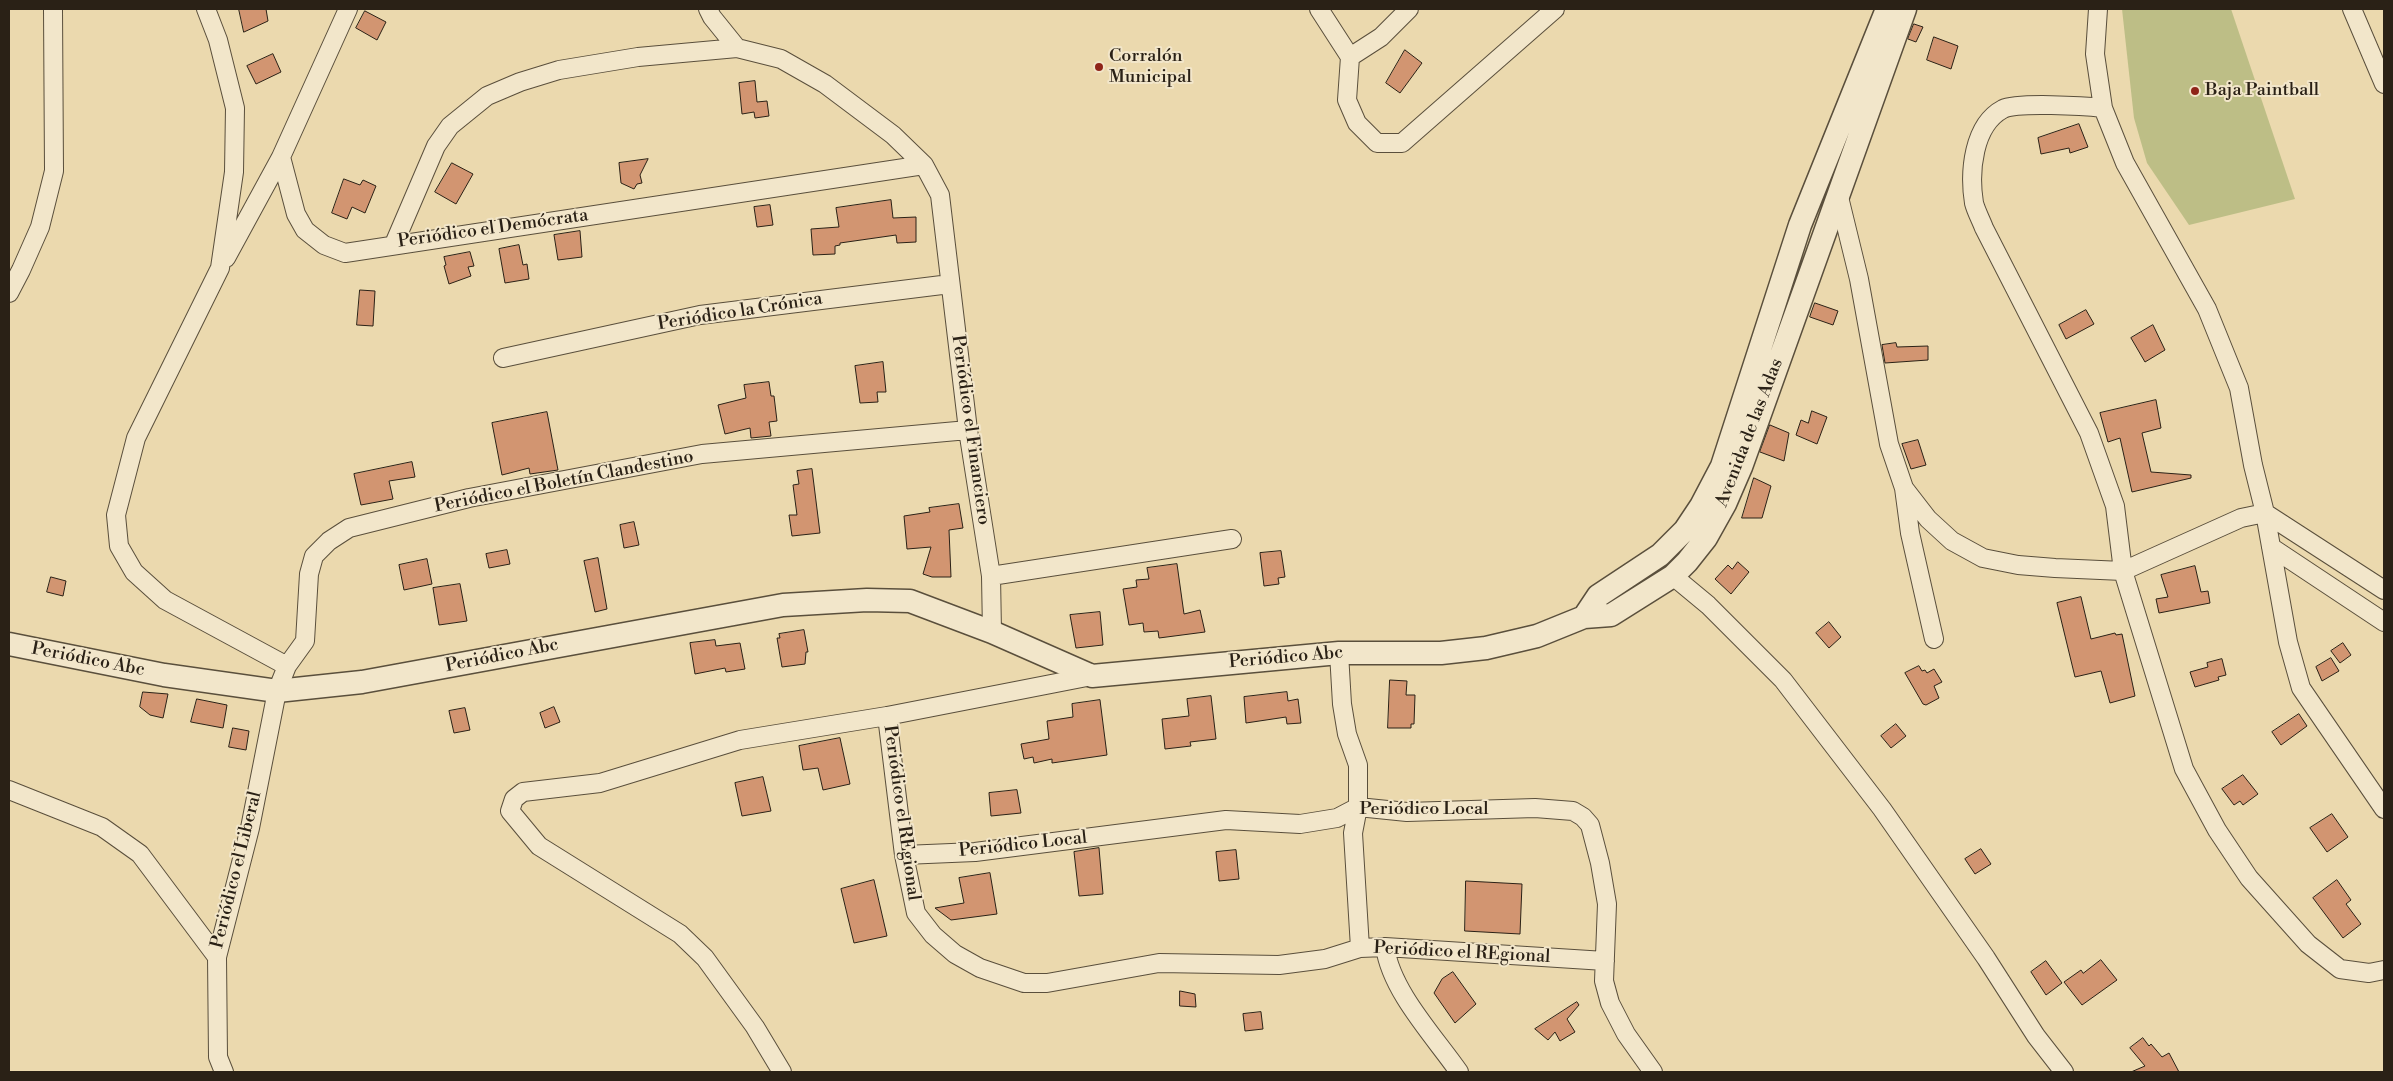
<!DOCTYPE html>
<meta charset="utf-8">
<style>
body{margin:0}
#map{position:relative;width:2393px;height:1081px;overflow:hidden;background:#ebd9ae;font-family:"Libre Bodoni",serif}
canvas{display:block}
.frame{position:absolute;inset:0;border:10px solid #2a2116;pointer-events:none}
</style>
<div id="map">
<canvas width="2393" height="1081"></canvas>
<div class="frame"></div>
</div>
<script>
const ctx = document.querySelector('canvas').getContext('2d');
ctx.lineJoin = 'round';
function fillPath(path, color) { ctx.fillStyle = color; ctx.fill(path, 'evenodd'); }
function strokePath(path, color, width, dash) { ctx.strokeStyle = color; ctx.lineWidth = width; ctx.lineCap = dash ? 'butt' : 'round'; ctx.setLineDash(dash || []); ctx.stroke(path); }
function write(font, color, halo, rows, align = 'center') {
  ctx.font = font + ' "Libre Bodoni",serif'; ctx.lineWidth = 4; ctx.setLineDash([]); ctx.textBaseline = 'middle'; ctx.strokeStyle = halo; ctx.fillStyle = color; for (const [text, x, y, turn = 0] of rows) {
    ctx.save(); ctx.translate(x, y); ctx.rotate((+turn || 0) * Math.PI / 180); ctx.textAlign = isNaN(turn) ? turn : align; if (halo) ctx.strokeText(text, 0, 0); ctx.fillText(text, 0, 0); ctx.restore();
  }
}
const green = new Path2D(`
 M 2122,9 L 2231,9 L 2295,199 L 2189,225 L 2147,163 L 2134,118 Z`);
const building = new Path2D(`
 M 239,9 L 266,9 L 268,21 L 244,32 Z
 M 365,11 L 386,22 L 377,40 L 356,28 Z
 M 1914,24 L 1923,27 L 1916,42 L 1908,39 Z
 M 1934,37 L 1958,46 L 1951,69 L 1927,60 Z
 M 1405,50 L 1422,63 L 1400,93 L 1386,83 Z
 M 273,54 L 281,72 L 256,84 L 247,66 Z
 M 755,81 L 757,102 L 767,101 L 769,116 L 755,118 L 754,112 L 742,114 L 739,83 Z
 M 2079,124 L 2088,147 L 2070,153 L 2069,148 L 2041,154 L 2038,138 Z
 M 648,159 L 640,175 L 642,183 L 637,184 L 634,189 L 621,183 L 619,163 Z
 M 452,163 L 473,174 L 456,204 L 435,192 Z
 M 344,179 L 360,185 L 363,180 L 376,186 L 365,213 L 352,207 L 347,219 L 332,213 Z
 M 891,200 L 893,218 L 916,217 L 916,242 L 897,243 L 896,235 L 840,243 L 840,245 L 835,246 L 835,254 L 813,255 L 811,229 L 839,227 L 836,208 Z
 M 770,205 L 773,225 L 757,227 L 754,207 Z
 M 580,231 L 582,257 L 558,260 L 554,235 Z
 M 519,245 L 523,265 L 527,264 L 529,279 L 505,283 L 499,249 Z
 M 470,252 L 474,266 L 468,267 L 471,276 L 449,284 L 444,266 L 446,265 L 444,257 Z
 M 360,290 L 375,291 L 373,326 L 357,325 Z
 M 1815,303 L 1838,311 L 1833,325 L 1810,317 Z
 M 2086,310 L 2094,324 L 2066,339 L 2059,325 Z
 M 2153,325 L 2165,350 L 2145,362 L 2131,338 Z
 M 1896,343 L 1897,347 L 1928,346 L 1928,360 L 1885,363 L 1882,345 Z
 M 883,362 L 886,392 L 877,392 L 878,402 L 860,403 L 855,366 Z
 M 769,382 L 771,396 L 774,396 L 777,421 L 769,422 L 771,436 L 751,438 L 750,428 L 725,434 L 718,405 L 746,398 L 744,385 Z
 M 2156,400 L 2161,428 L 2142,433 L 2151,472 L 2191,475 L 2191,478 L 2132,492 L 2120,438 L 2108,442 L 2100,413 Z
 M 1812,411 L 1827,417 L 1817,444 L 1796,435 L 1801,420 L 1808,423 Z
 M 547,412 L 558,470 L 530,474 L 529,468 L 502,475 L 492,423 Z
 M 1770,425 L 1789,433 L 1784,461 L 1760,452 Z
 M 1918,440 L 1926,465 L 1911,469 L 1902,444 Z
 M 412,462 L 415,477 L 389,481 L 393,499 L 361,505 L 354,474 Z
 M 812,469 L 820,533 L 792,536 L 789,515 L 797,515 L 793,485 L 799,484 L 797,471 Z
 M 1754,478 L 1771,486 L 1762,518 L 1742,518 Z
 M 959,504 L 963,528 L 949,530 L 951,577 L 932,577 L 923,574 L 931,547 L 907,549 L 904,516 L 930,512 L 929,508 Z
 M 634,522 L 639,545 L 624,548 L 620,525 Z
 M 507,550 L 510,564 L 489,568 L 486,554 Z
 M 1281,551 L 1285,577 L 1278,578 L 1279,584 L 1264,586 L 1260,553 Z
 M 598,558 L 607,609 L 595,612 L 584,561 Z
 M 427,559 L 432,584 L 404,590 L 399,565 Z
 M 1738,562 L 1749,572 L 1731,594 L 1715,579 L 1728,565 L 1732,569 Z
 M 1177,564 L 1184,614 L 1200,610 L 1205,632 L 1159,638 L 1158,631 L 1144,632 L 1143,623 L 1129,625 L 1123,589 L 1137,587 L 1136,580 L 1149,579 L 1147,568 Z
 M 2195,566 L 2201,592 L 2208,591 L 2210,603 L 2159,613 L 2156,599 L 2168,597 L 2161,575 Z
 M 51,577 L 66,581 L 63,596 L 47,592 Z
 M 460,584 L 467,621 L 439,625 L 433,588 Z
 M 2081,597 L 2091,639 L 2115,633 L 2116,635 L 2122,634 L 2135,696 L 2110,703 L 2101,671 L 2075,677 L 2057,603 Z
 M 1100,612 L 1103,645 L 1076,648 L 1070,615 Z
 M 1829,622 L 1841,637 L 1829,648 L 1816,633 Z
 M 804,630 L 808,652 L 806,652 L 805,664 L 782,667 L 777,638 L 780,638 L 779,634 Z
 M 715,640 L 716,646 L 740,643 L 745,669 L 726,672 L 725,668 L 695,674 L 690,643 Z
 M 2343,643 L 2351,655 L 2340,663 L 2331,651 Z
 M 2331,658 L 2339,671 L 2322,681 L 2316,667 Z
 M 2222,659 L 2226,675 L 2218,677 L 2219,680 L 2195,687 L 2190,672 L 2208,667 L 2207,663 Z
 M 1919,666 L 1922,671 L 1925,670 L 1927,673 L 1934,669 L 1942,682 L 1934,686 L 1939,698 L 1926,705 L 1923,704 L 1905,673 Z
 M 1390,680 L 1407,681 L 1406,695 L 1415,695 L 1414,724 L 1411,724 L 1411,728 L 1388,728 Z
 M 143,692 L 168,694 L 163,718 L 150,715 L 140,707 Z
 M 1287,692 L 1288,701 L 1298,699 L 1301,723 L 1287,724 L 1286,717 L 1246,723 L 1244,697 Z
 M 1211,696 L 1216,739 L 1190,742 L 1191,746 L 1165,749 L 1162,719 L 1189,716 L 1187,699 Z
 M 197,699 L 227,705 L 223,728 L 191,722 Z
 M 1100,700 L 1107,755 L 1052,763 L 1052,759 L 1034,763 L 1033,757 L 1024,759 L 1021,744 L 1049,739 L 1047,721 L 1073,717 L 1072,704 Z
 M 554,707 L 560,722 L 545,728 L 540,713 Z
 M 465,708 L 470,730 L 454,733 L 449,711 Z
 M 2299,714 L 2307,726 L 2281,745 L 2272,732 Z
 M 1896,724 L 1906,736 L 1891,748 L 1881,736 Z
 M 233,728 L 249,731 L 246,750 L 229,747 Z
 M 840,738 L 850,784 L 823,790 L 818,768 L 803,770 L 799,746 Z
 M 2243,775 L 2258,794 L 2243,805 L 2240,801 L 2234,805 L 2222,789 Z
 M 763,777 L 771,811 L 742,816 L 735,783 Z
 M 1017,790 L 1021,813 L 991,816 L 989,793 Z
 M 2332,814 L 2348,837 L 2327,852 L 2310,828 Z
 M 1099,848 L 1103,894 L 1079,896 L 1074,852 Z
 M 1981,849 L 1991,864 L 1975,874 L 1965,859 Z
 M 1236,850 L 1239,879 L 1219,881 L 1216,852 Z
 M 990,873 L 997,914 L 951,920 L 935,908 L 964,903 L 959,878 Z
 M 874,880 L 887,936 L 854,943 L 841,889 Z
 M 2337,880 L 2351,900 L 2346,904 L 2361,924 L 2343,938 L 2313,898 Z
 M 1466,881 L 1522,884 L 1520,934 L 1465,931 Z
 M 2101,960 L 2117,980 L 2082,1005 L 2064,982 L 2081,970 L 2083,973 Z
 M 2046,961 L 2062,983 L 2046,995 L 2031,972 Z
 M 1453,972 L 1476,1004 L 1455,1023 L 1434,993 L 1442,979 Z
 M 1180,991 L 1195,994 L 1196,1007 L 1180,1006 Z
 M 1577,1002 L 1579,1005 L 1567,1019 L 1575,1032 L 1560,1041 L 1555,1032 L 1548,1040 L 1535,1029 Z
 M 1261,1012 L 1263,1029 L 1245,1031 L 1243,1014 Z
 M 2143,1038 L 2149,1046 L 2151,1044 L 2162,1057 L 2169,1053 L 2179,1072 L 2131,1072 L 2145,1066 L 2130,1048 Z`);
const minor = new Path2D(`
 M 206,9 L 218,40 L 235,108 L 234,172 L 220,268 L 136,438 L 116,515 L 119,546 L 134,572 L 165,600 L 287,666
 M 348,9 L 281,157 L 296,214 L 305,230 L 324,245 L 345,253 L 924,165
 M 708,9 L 712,17 L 737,48
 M 1319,9 L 1350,57 L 1347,100 L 1357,123 L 1377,143 L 1402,143 L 1555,9
 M 2098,9 L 2095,54 L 2103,108 L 2125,163 L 2207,309 L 2239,388 L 2253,465 L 2265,513 L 2288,642 L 2301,688 L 2384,809
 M 2352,9 L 2384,84
 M 1350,57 L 1381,37 L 1409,9
 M 2103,108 C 2085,106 2017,102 2003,109 C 1973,125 1969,172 1974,203 C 1976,211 1981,220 1984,228 L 2089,433 L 2115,506 L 2123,571 L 2184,769 L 2217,830 L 2249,878 L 2308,944 L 2340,969 L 2369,973 L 2384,970
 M 1838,193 L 1859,279 L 1889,444 L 1904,488 L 1910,533 L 1934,639
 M 394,244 L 436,146 L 450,126 L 487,96 L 520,82 L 559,70 L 638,57 L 737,48 L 781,59 L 825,84 L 893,135 L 924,165 L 940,195 L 968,430 L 991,576
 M 226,258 L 281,157
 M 9,293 L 21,270 L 40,227 L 54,171 L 53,9
 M 503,358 L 700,315 L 950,284
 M 1904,488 L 1928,519 L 1952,541 L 1983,558 L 2018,565 L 2055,568 L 2123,571 L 2241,518 L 2265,513 L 2384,590
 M 2271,547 L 2384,622
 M 1673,576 L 1708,605 L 1783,680 L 1882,809 L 1986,958 L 2036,1036 L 2064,1072
 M 992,632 L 991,576 L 1232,539
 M 1339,653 L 1342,704 L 1347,734 L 1358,765 L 1358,807 L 1353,833 L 1360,948
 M 887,716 L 904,855 L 916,913 L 933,935 L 955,954 L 980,968 L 1024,983 L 1047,983 L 1159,963 L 1279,965 L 1325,959 L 1360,948 L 1385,947 L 1605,961
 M 9,790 L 102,827 L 140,854 L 217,957
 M 904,855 L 975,852 L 1226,820 L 1300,824 L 1337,818 L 1358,807 L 1407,812 L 1535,808 L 1573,811 L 1583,817 L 1590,825 L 1600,863 L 1607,904 L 1604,981 L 1610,1003 L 1626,1034 L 1653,1072
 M 1385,947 C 1391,991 1434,1036 1459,1072
 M 224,1072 L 218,1057 L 217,957 L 250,828 L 277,691 L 287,666 L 305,641 L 309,574 L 314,556 L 329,541 L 349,528 L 469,498 L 702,454 L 968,430
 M 782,1072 L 755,1027 L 705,958 L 680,934 L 539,846 L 510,811 L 514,799 L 523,792 L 600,783 L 740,740 L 887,716 L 1092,676`);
const tertiary = new Path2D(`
 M 1584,617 L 1598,596 L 1660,555 L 1685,530 L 1701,506 L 1722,466 L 1800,225 L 1887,9
 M 9,644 L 164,675 L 277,691 L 362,682 L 783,605 L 867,600 L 910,601 L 992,632 L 1092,676 L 1339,653 L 1441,653 L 1486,648 L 1537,636 L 1584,617 L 1611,615 L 1673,576 L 1687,562 L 1706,538 L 1725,504 L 1741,467 L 1905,9`);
const markers = [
 [1099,67,5,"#8f2418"],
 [2195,91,5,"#8f2418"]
];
const poiNames = [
 ["Corralón",1109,57],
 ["Municipal",1109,78],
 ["Baja Paintball",2205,91]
];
const streetNames = [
 ["Periódico el Demócrata",493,229,-8],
 ["Periódico la Crónica",740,312,-9],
 ["Periódico el Financiero",970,430,82],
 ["Avenida de las Adas",1750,433,-69],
 ["Periódico el Boletín Clandestino",564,482,-11],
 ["Periódico Abc",502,656,-11],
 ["Periódico Abc",1286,658,-5],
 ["Periódico Abc",88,660,11],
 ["Periódico Local",1424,810],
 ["Periódico el REgional",901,813,82],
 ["Periódico Local",1023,845,-6],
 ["Periódico el Liberal",237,870,-76],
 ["Periódico el REgional",1462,953,3]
];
fillPath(green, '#bdbe86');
fillPath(building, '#d29571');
strokePath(building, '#2a2116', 1);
strokePath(minor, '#5a4f3c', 20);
strokePath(tertiary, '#5a4f3c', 25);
strokePath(minor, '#f2e6ca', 18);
strokePath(tertiary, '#f2e6ca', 22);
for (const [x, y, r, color] of markers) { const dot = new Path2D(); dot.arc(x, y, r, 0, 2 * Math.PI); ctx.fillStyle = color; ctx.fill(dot); strokePath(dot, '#f2e6ca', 2); }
write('18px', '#2a2116', '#f2e6ca', poiNames, 'left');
write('18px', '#2a2116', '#f2e6ca', streetNames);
</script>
